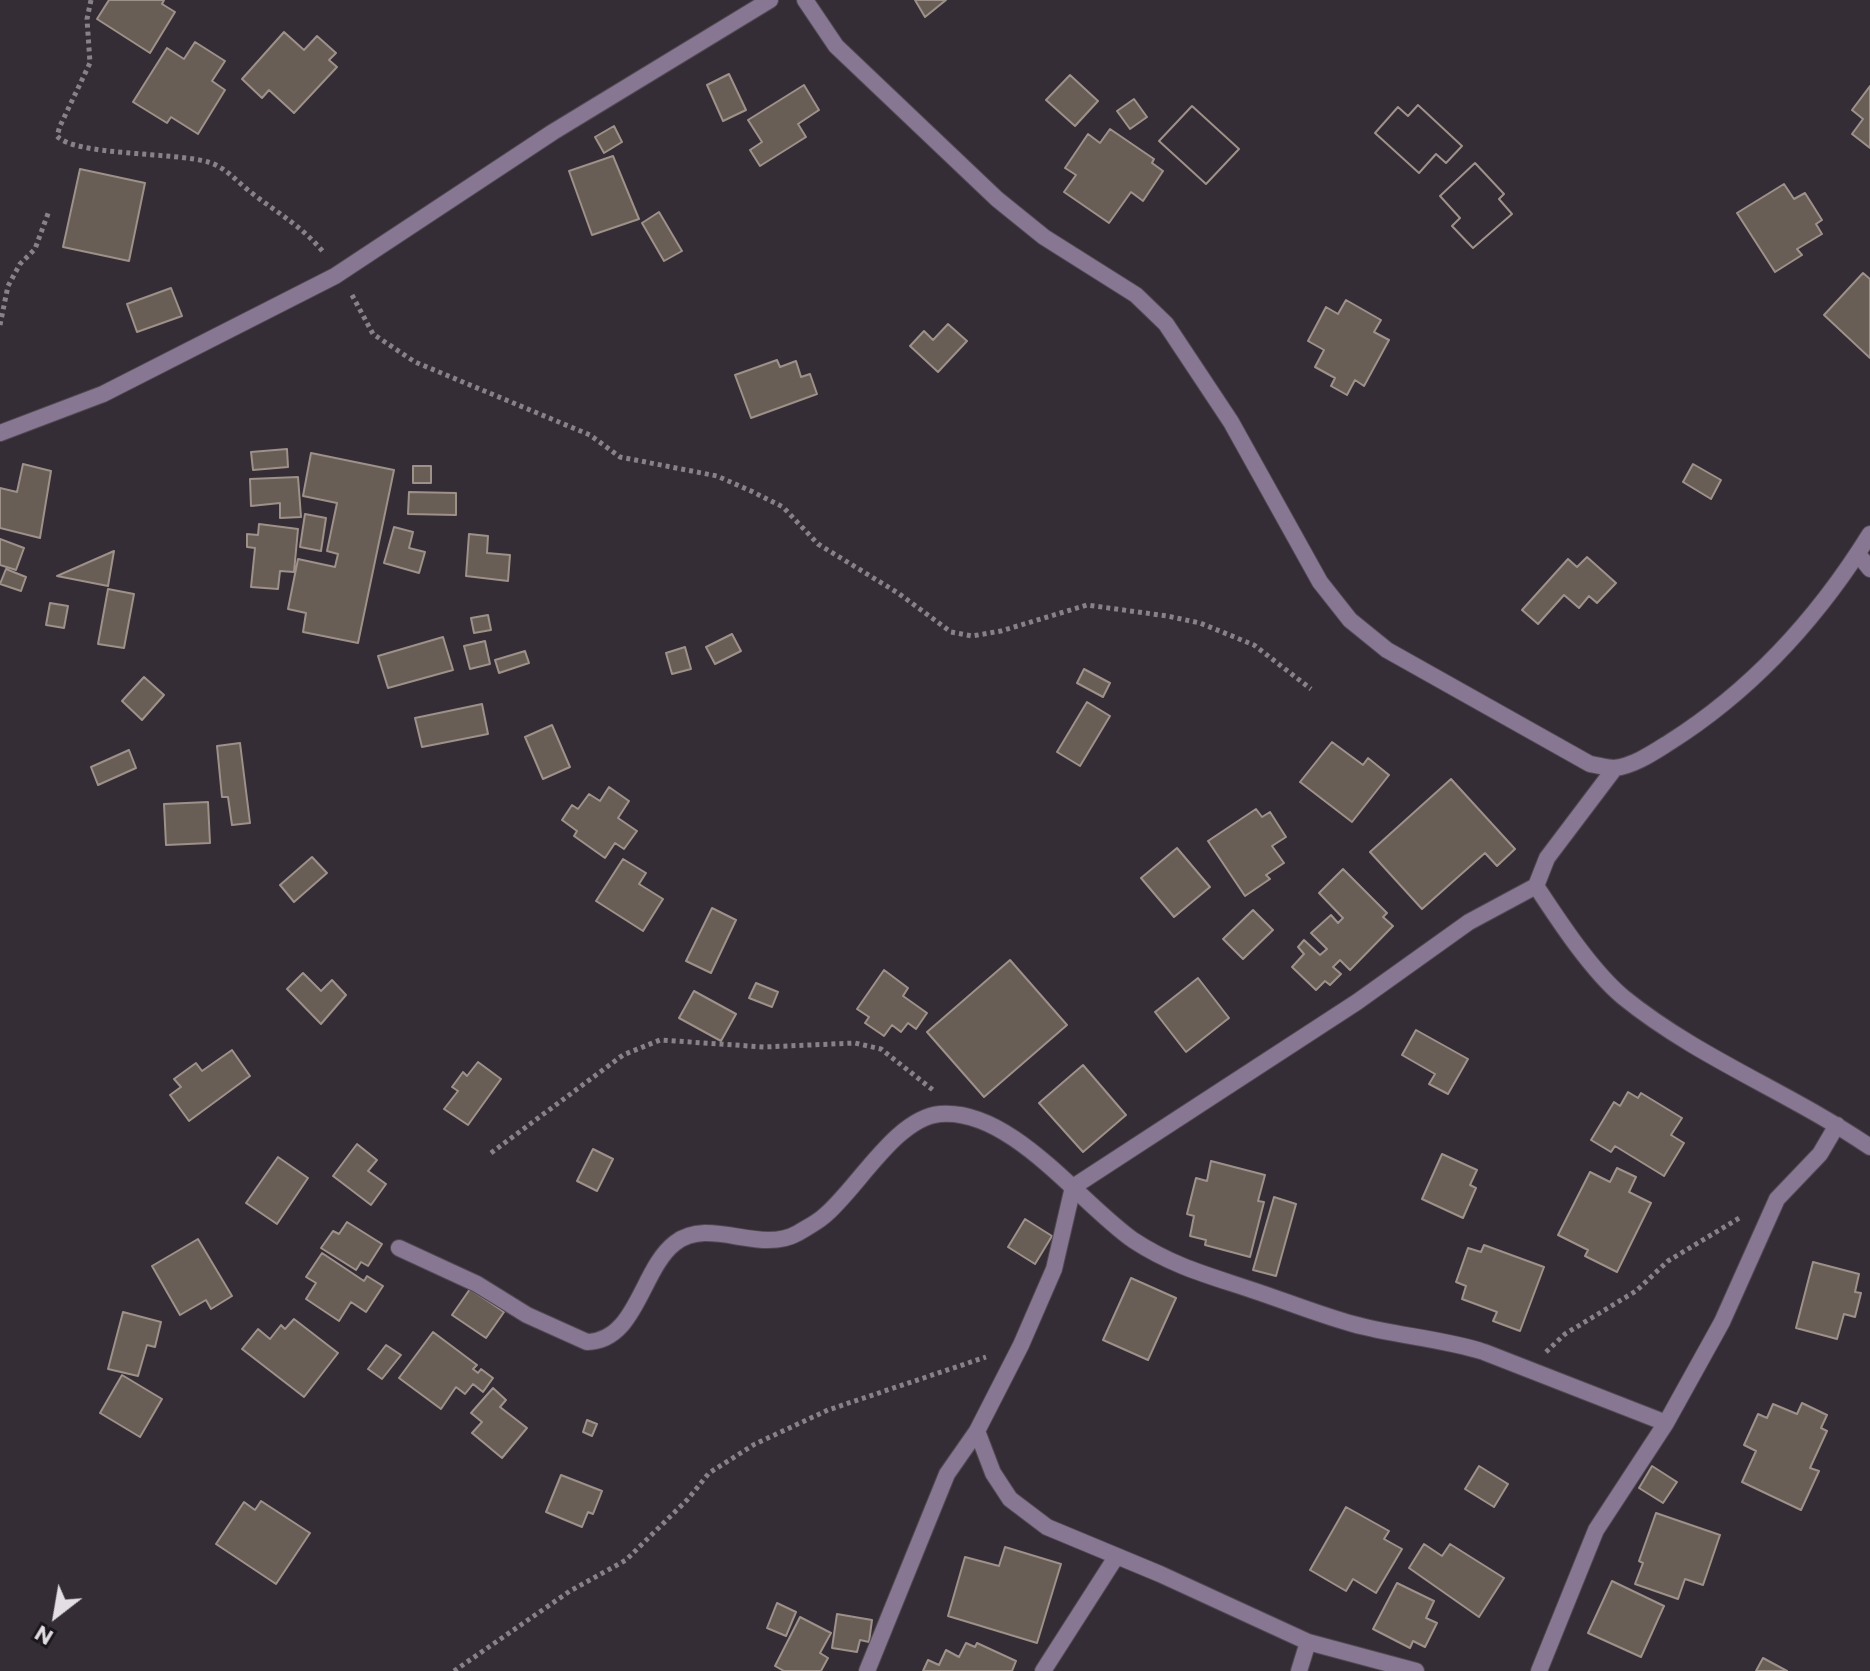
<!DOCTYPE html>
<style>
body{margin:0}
#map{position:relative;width:1870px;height:1671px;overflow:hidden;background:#352d36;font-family:Commissioner,sans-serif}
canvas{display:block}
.north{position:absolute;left:16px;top:1575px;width:80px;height:80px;-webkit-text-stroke:6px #1a171b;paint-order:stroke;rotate:211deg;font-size:22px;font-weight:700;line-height:32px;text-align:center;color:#e3dee4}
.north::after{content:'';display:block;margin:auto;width:28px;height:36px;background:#e3dee4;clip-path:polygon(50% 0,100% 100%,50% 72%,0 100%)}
</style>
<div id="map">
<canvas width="1870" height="1671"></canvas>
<div class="north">N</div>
</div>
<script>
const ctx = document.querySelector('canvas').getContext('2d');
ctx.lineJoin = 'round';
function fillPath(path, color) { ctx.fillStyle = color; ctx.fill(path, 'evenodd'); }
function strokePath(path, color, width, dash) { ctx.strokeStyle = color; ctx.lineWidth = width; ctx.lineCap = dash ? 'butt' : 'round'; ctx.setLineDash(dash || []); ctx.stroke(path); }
const building = new Path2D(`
 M 109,0 L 164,0 L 162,4 L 175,12 L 150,53 L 97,19 Z
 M 915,0 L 946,0 L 925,17 Z
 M 284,32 L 304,50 L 317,36 L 336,53 L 329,60 L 337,67 L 294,113 L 269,90 L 262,98 L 242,79 Z
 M 195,42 L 225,61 L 212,81 L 225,90 L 198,134 L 171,117 L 167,123 L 133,102 L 167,48 L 184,59 Z
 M 729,74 L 746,110 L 723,121 L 707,85 Z
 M 1070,75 L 1098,101 L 1075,126 L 1046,100 Z
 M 804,85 L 819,110 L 798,124 L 806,137 L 760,166 L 750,150 L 762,142 L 748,120 Z
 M 1870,86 L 1870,148 L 1852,134 L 1863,119 L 1852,110 Z
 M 1134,99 L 1147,117 L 1130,129 L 1117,111 Z
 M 1418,105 L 1462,146 L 1446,163 L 1436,154 L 1419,173 L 1375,133 L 1398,107 L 1408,116 Z
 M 1418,105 L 1462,146 L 1446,163 L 1436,154 L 1419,173 L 1375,133 L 1398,107 L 1408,116 Z
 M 1192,106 L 1239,149 L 1206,184 L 1159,141 Z
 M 1192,106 L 1239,149 L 1206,184 L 1159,141 Z
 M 614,126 L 622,142 L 604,153 L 595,137 Z
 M 1110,129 L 1154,159 L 1152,163 L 1163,171 L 1143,201 L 1131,192 L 1109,223 L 1064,192 L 1076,175 L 1065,168 L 1088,134 L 1100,143 Z
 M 613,156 L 639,219 L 592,235 L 569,171 Z
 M 1475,163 L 1504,194 L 1499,199 L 1512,214 L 1473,248 L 1452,226 L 1460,218 L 1440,196 Z
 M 1475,163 L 1504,194 L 1499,199 L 1512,214 L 1473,248 L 1452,226 L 1460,218 L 1440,196 Z
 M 80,169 L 145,183 L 129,261 L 63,247 Z
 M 1784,184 L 1794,199 L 1805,193 L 1822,220 L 1816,224 L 1822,234 L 1797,249 L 1802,255 L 1775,272 L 1737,213 Z
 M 659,212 L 682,251 L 664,261 L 642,223 Z
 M 1863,273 L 1870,279 L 1870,358 L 1824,315 Z
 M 171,288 L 182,316 L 137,332 L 127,304 Z
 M 1346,300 L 1381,320 L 1374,332 L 1389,340 L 1364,386 L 1355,380 L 1347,395 L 1331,386 L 1335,378 L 1315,367 L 1324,350 L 1308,341 L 1326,307 L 1338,314 Z
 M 948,324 L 967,341 L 938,372 L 910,346 L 924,331 L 933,340 Z
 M 777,360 L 780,367 L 796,361 L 801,377 L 810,374 L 817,394 L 751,418 L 735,375 Z
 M 287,449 L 288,467 L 253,470 L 251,452 Z
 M 311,453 L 394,470 L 358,643 L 303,632 L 306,613 L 288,609 L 298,559 L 335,567 L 338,554 L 327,551 L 337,503 L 303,496 Z
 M 23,464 L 51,471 L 40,538 L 0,528 L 0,488 L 17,492 Z
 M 1693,464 L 1721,480 L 1711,499 L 1683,482 Z
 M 413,466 L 431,466 L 431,483 L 413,483 Z
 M 298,477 L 301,517 L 280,518 L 280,503 L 251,506 L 250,479 Z
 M 409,492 L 456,493 L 456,515 L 408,514 Z
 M 305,514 L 326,518 L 321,551 L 300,547 Z
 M 259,524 L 298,529 L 294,572 L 280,571 L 278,589 L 251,587 L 255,548 L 247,547 L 247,534 L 258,535 Z
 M 394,527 L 413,532 L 409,548 L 425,552 L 419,573 L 384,563 Z
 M 469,534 L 488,536 L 487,553 L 510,555 L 508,581 L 466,576 Z
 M 0,539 L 24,548 L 16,570 L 0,565 Z
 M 114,551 L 108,586 L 57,576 Z
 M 1587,557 L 1616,583 L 1597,603 L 1589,596 L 1579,608 L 1564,595 L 1538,624 L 1522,610 L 1568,559 L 1577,567 Z
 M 6,569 L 26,577 L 21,591 L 0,584 Z
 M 108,589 L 134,594 L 124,648 L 98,644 Z
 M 50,603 L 68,606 L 64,628 L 46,625 Z
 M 488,615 L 491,630 L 474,633 L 471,618 Z
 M 732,634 L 741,651 L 715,664 L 706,647 Z
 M 443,637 L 453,670 L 388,688 L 378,656 Z
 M 485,641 L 490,664 L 470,669 L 464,646 Z
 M 685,647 L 691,669 L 672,674 L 666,653 Z
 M 525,651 L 529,663 L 499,673 L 495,660 Z
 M 1084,669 L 1110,683 L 1103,697 L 1077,683 Z
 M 144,677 L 164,695 L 142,720 L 122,701 Z
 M 1087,702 L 1110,716 L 1080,766 L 1057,752 Z
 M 482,704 L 488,734 L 422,747 L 415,718 Z
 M 552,725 L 570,767 L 543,779 L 525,737 Z
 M 1332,742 L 1363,765 L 1368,758 L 1389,775 L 1352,822 L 1300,782 Z
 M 240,743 L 250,823 L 232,825 L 228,797 L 222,797 L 217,746 Z
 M 129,750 L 136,768 L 98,785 L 91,767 Z
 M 1451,779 L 1515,849 L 1497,866 L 1485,853 L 1422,909 L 1370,852 Z
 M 609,787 L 629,801 L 618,818 L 637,831 L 624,849 L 615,843 L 605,858 L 574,836 L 577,831 L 562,820 L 572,805 L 578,809 L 589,794 L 600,801 Z
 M 208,802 L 210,843 L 166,845 L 164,804 Z
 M 1256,809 L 1262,817 L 1270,812 L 1286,837 L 1272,846 L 1284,863 L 1266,875 L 1270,879 L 1245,896 L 1208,841 Z
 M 1177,848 L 1210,887 L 1174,917 L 1141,878 Z
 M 312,857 L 327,873 L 294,902 L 280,885 Z
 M 623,859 L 646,873 L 639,884 L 663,899 L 643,931 L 596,901 Z
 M 1343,869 L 1387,913 L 1383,917 L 1393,926 L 1350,970 L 1340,960 L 1333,967 L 1341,974 L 1330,985 L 1325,981 L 1316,990 L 1292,967 L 1304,954 L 1298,947 L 1304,940 L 1320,955 L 1327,949 L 1311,933 L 1331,915 L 1338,923 L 1343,918 L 1319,893 Z
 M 712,908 L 736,920 L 711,973 L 686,961 Z
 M 1253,910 L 1273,930 L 1243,959 L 1223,939 Z
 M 1010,960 L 1067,1025 L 984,1097 L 927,1032 Z
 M 884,970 L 908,988 L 903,996 L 927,1013 L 916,1029 L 908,1023 L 901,1032 L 892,1025 L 884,1036 L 865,1023 L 869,1017 L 857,1009 Z
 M 303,973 L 321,991 L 332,980 L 346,995 L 321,1024 L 287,989 Z
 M 1198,978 L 1229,1018 L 1186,1052 L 1155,1012 Z
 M 756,983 L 778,992 L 772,1007 L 749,998 Z
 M 694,991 L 736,1014 L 721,1041 L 679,1018 Z
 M 1416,1030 L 1468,1059 L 1448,1094 L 1429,1084 L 1435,1074 L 1402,1055 Z
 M 232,1050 L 250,1076 L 189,1121 L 170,1095 L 181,1087 L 174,1079 L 196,1063 L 202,1071 Z
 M 478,1062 L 501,1079 L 468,1125 L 444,1109 L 458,1091 L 452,1087 L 463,1072 L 467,1076 Z
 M 1083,1065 L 1126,1115 L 1083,1152 L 1039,1103 Z
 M 1628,1092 L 1638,1098 L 1641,1093 L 1682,1118 L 1671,1135 L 1684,1143 L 1664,1176 L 1615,1146 L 1611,1152 L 1591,1140 L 1614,1102 L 1620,1106 Z
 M 357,1144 L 377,1160 L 368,1171 L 386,1184 L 371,1205 L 333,1176 Z
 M 593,1149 L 613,1159 L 597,1191 L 577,1181 Z
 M 1442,1154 L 1477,1170 L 1470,1185 L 1476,1188 L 1463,1218 L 1422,1199 Z
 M 278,1157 L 308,1178 L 277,1224 L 246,1203 Z
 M 1211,1161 L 1265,1175 L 1258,1201 L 1264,1202 L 1250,1257 L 1205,1245 L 1206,1240 L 1190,1236 L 1194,1216 L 1187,1214 L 1196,1178 L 1207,1181 Z
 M 1617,1168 L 1636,1177 L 1629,1192 L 1651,1203 L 1617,1272 L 1585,1256 L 1588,1250 L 1558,1235 L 1590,1172 L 1610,1182 Z
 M 1274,1197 L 1296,1204 L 1276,1276 L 1253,1270 Z
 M 1025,1219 L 1052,1236 L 1035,1264 L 1008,1247 Z
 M 347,1222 L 382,1244 L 368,1266 L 361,1262 L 356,1270 L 321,1248 L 333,1231 L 339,1234 Z
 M 198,1239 L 232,1296 L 211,1309 L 206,1300 L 180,1315 L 152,1266 Z
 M 1484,1245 L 1544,1267 L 1520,1331 L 1493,1321 L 1497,1312 L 1462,1299 L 1466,1286 L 1456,1282 L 1468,1248 L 1481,1252 Z
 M 322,1253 L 364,1281 L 367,1276 L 383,1286 L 366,1312 L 351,1302 L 339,1321 L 306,1299 L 316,1283 L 306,1277 Z
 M 1813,1262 L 1859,1274 L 1855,1292 L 1861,1293 L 1855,1317 L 1844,1314 L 1837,1339 L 1796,1328 Z
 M 1131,1278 L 1176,1298 L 1148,1360 L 1103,1340 Z
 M 470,1289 L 504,1312 L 486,1338 L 452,1315 Z
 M 123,1312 L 161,1322 L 155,1347 L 147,1345 L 138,1376 L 108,1369 Z
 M 294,1319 L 338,1353 L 304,1397 L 242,1349 L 258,1329 L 270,1339 L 281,1325 L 285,1329 Z
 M 433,1332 L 477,1365 L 473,1369 L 478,1373 L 481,1369 L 493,1378 L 483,1392 L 473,1384 L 465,1394 L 456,1387 L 441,1409 L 399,1378 Z
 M 386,1345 L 401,1355 L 382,1379 L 368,1369 Z
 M 122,1375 L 162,1399 L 140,1437 L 100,1413 Z
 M 493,1388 L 506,1400 L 500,1407 L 527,1428 L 502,1458 L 472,1433 L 482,1422 L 471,1413 Z
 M 1802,1403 L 1827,1415 L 1821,1428 L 1827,1431 L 1810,1468 L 1819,1471 L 1801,1510 L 1742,1482 L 1756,1451 L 1744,1445 L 1758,1414 L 1767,1418 L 1773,1404 L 1797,1414 Z
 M 587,1420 L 597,1424 L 592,1436 L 583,1432 Z
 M 1479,1466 L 1508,1484 L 1494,1507 L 1465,1489 Z
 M 1652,1466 L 1677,1482 L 1663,1503 L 1639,1488 Z
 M 561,1475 L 602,1491 L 593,1514 L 588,1512 L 582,1527 L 546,1512 Z
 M 261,1501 L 310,1533 L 276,1584 L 216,1544 L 244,1502 L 255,1510 Z
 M 1346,1507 L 1389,1531 L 1384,1539 L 1402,1549 L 1376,1593 L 1353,1579 L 1346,1591 L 1310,1570 Z
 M 1656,1513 L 1720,1535 L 1703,1585 L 1685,1579 L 1678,1599 L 1635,1584 L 1643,1563 L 1639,1561 Z
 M 1424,1544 L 1442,1556 L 1450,1544 L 1504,1578 L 1479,1617 L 1409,1568 Z
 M 1005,1547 L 1061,1564 L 1037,1643 L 948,1616 L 965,1557 L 999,1566 Z
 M 1612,1581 L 1664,1606 L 1641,1657 L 1588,1633 Z
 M 1397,1583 L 1434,1601 L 1426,1618 L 1437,1623 L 1425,1647 L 1413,1641 L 1410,1648 L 1373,1629 Z
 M 777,1603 L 796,1612 L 786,1636 L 767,1628 Z
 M 837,1614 L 872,1620 L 869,1642 L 860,1640 L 857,1652 L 832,1648 Z
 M 800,1617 L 831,1633 L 820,1653 L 828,1658 L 821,1671 L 784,1671 L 775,1666 Z
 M 966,1643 L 975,1647 L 977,1643 L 1016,1661 L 1012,1671 L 923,1671 L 928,1660 L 939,1665 L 946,1650 L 959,1657 Z
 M 1763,1658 L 1787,1671 L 1756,1671 Z`);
const path = new Path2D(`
 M 91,0 L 87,19 L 90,63 L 60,126 L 57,136 C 75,156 174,152 208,162 C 226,167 238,183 253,194 C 279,214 303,227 324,253
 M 352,295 L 373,334 L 415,362 L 590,435 L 620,457 L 717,476 L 751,491 L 783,507 L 818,544 L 898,593 L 951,632 L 972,636 L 1001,631 L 1087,605 L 1167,616 L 1200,623 L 1254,645 L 1311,689
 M 0,325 L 8,286 L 20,264 L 35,249 L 49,211
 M 491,1153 L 623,1055 L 660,1040 L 764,1047 L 855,1043 L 881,1049 L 933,1090
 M 1546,1352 L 1565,1334 L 1636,1291 L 1668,1261 L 1741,1217
 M 454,1671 L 570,1591 L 626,1560 L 688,1499 L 709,1473 L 755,1444 L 828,1410 L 986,1357`);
const minor = new Path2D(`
 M 805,0 L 836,46 L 997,199 L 1044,237 L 1136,295 L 1166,324 L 1231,422 L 1320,582 L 1350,620 L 1387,650 L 1590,764 C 1597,765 1607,768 1614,768 C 1634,766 1654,752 1670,742 C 1752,690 1819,616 1870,534
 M 0,433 L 103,394 L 335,276 L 553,132 L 770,0
 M 1858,554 L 1870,569
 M 1615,768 L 1547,858 L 1536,886 C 1559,921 1591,970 1623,997 C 1698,1058 1791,1093 1870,1147
 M 399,1248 L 477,1284 L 527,1315 L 587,1342 C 637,1341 641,1269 675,1243 C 710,1216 759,1255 798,1233 C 806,1228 816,1223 823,1217 C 856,1191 895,1118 940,1114 C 1011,1108 1079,1202 1133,1240 C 1174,1267 1211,1276 1255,1291 C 1288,1302 1320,1315 1353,1324 C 1396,1336 1441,1338 1484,1352 L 1666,1423
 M 977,1431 L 993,1473 L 1010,1499 L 1047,1527 L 1160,1574 L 1308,1642 L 1416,1671
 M 867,1671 L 947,1474 L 977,1431 L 1021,1345 L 1054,1269 L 1073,1187 L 1357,1002 L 1469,922 L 1536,886
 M 1043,1671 L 1116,1557
 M 1299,1671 L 1308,1642
 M 1539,1671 L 1596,1530 L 1666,1423 L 1722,1322 L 1777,1199 L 1820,1154 L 1837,1125`);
fillPath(building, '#695e56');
strokePath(building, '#9d9189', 2);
strokePath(minor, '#514952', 18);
strokePath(path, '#888189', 5, [4, 4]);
strokePath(minor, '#877792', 16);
</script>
